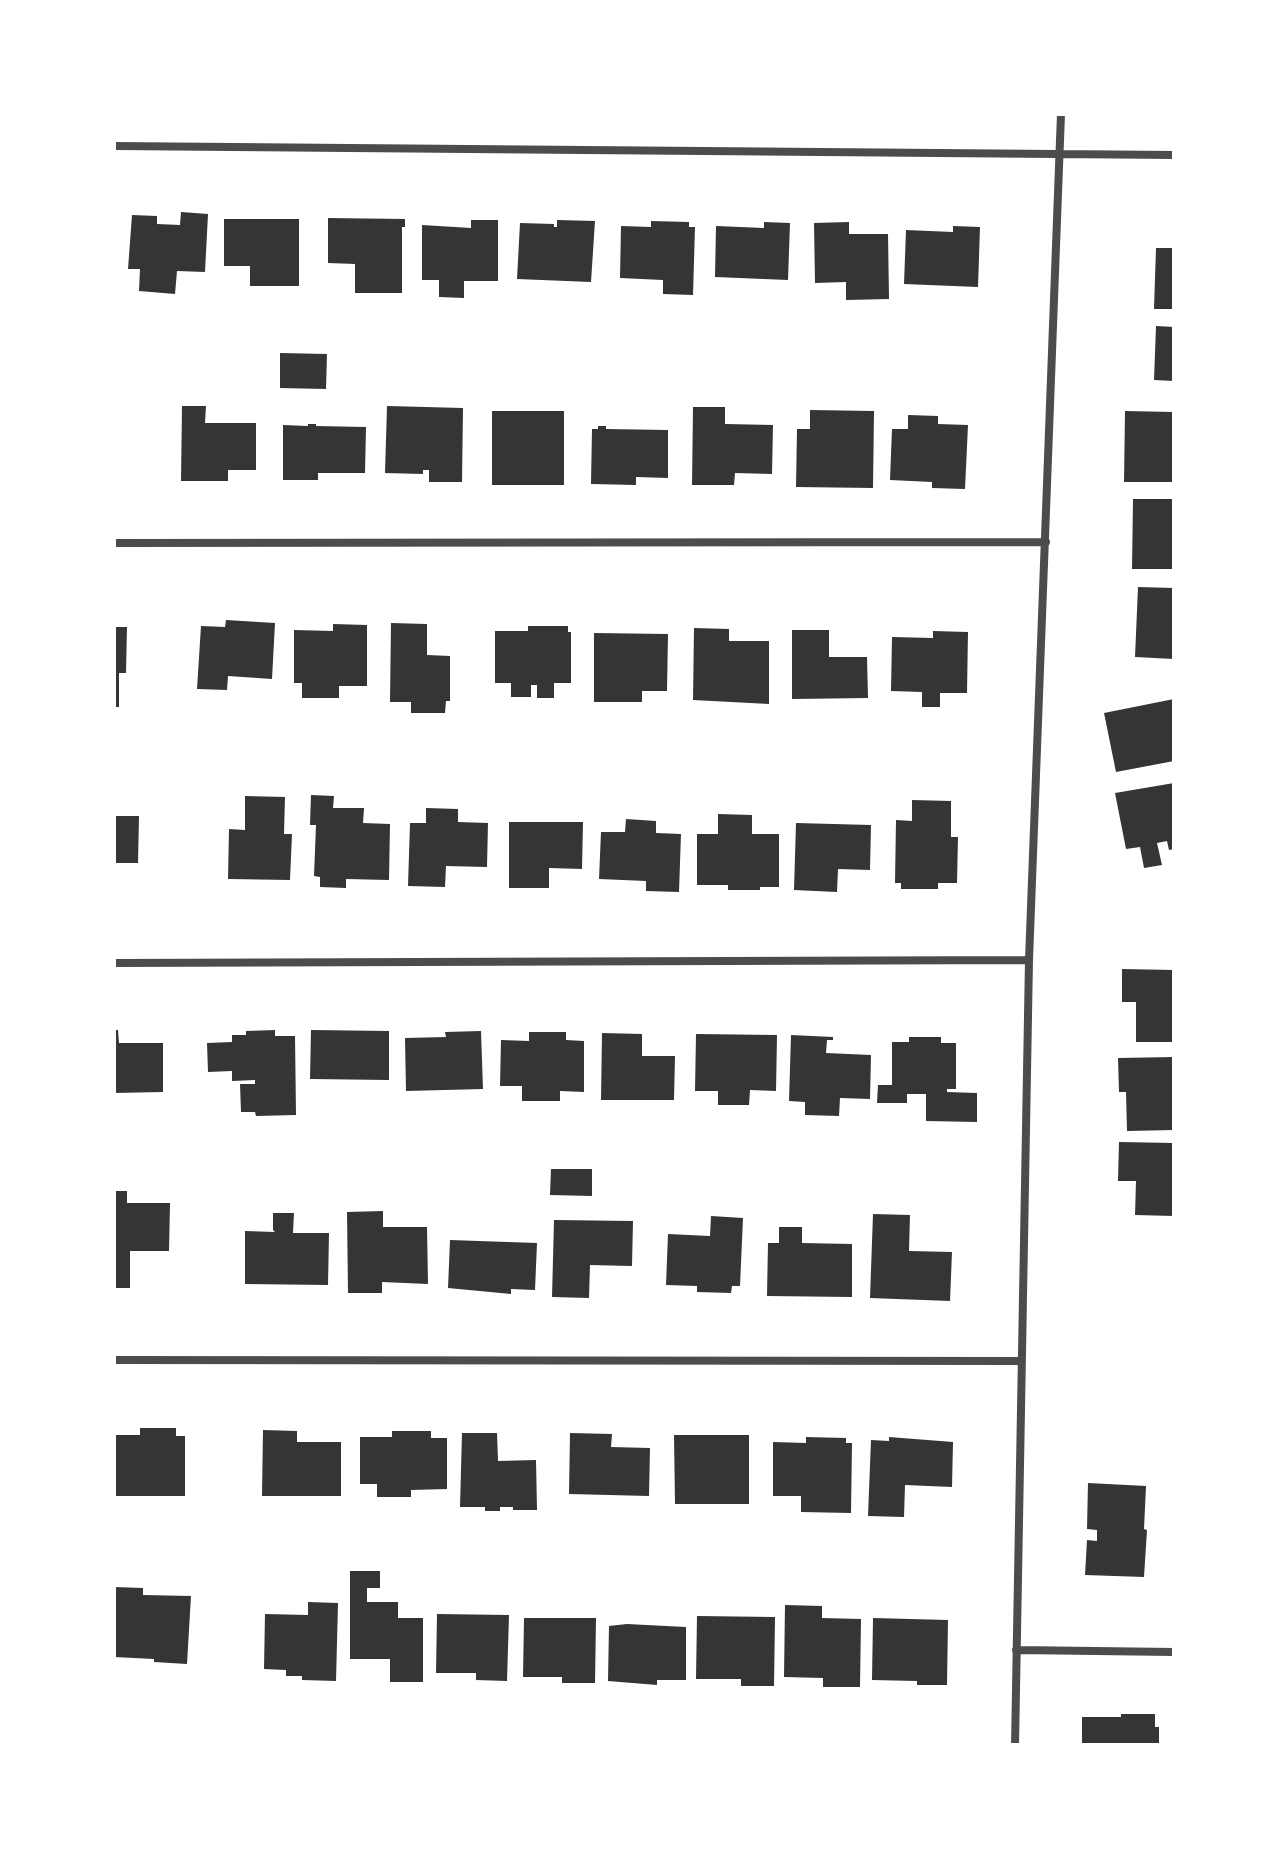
<!DOCTYPE html>
<style>
body{margin:0}
#map{position:relative;width:1288px;height:1859px;overflow:hidden;background:#fff;font-family:Commissioner,sans-serif}
canvas{display:block}
.frame{position:absolute;inset:0;border:116px solid #fff;pointer-events:none}
</style>
<div id="map">
<canvas width="1288" height="1859"></canvas>
<div class="frame"></div>
</div>
<script>
const ctx = document.querySelector('canvas').getContext('2d');
ctx.lineJoin = 'round';
function fillPath(path, color) { ctx.fillStyle = color; ctx.fill(path, 'evenodd'); }
function strokePath(path, color, width, dash) { ctx.strokeStyle = color; ctx.lineWidth = width; ctx.lineCap = dash ? 'butt' : 'round'; ctx.setLineDash(dash || []); ctx.stroke(path); }
const building = new Path2D(`
 M 181,212 L 208,214 L 205,272 L 177,271 L 175,294 L 139,291 L 140,269 L 128,269 L 132,215 L 157,216 L 157,224 L 180,225 Z
 M 328,218 L 405,219 L 405,227 L 402,227 L 402,293 L 355,293 L 355,264 L 328,263 Z
 M 224,219 L 299,219 L 299,286 L 250,286 L 250,266 L 224,266 Z
 M 471,220 L 498,220 L 498,281 L 464,281 L 464,298 L 439,297 L 439,280 L 422,280 L 422,225 L 471,228 Z
 M 557,220 L 595,221 L 591,282 L 517,279 L 520,223 L 554,224 L 554,227 L 557,227 Z
 M 651,221 L 689,222 L 689,227 L 695,227 L 693,295 L 663,294 L 663,280 L 620,278 L 621,226 L 651,227 Z
 M 764,222 L 790,223 L 788,280 L 715,277 L 716,226 L 764,228 Z
 M 849,222 L 849,234 L 888,234 L 889,299 L 846,300 L 846,282 L 815,283 L 814,223 Z
 M 953,226 L 980,227 L 978,287 L 904,284 L 906,230 L 953,232 Z
 M 1156,248 L 1174,248 L 1174,309 L 1154,309 Z
 M 1156,326 L 1174,327 L 1174,381 L 1154,380 Z
 M 280,353 L 327,354 L 326,389 L 280,388 Z
 M 182,406 L 206,406 L 205,423 L 256,423 L 256,470 L 228,470 L 228,481 L 181,481 Z
 M 387,406 L 463,408 L 462,482 L 429,482 L 429,470 L 423,470 L 423,474 L 385,473 Z
 M 693,407 L 725,407 L 725,424 L 773,425 L 772,474 L 735,473 L 734,485 L 692,485 Z
 M 810,410 L 874,411 L 873,488 L 796,487 L 797,429 L 810,429 Z
 M 492,411 L 564,411 L 564,485 L 492,485 Z
 M 1125,411 L 1174,412 L 1174,482 L 1124,482 Z
 M 908,415 L 938,416 L 938,424 L 968,425 L 965,489 L 932,488 L 932,482 L 890,480 L 892,429 L 908,429 Z
 M 308,424 L 316,424 L 316,426 L 366,427 L 365,473 L 318,473 L 318,480 L 283,480 L 283,425 L 308,426 Z
 M 598,426 L 606,426 L 606,429 L 668,430 L 668,478 L 636,477 L 636,485 L 591,484 L 592,429 L 598,429 Z
 M 1133,499 L 1174,499 L 1174,569 L 1132,569 Z
 M 1138,587 L 1174,588 L 1174,659 L 1135,657 Z
 M 226,620 L 275,623 L 272,679 L 228,676 L 227,690 L 197,689 L 201,626 L 225,627 Z
 M 391,623 L 427,624 L 427,655 L 450,656 L 450,701 L 446,701 L 445,713 L 411,713 L 411,702 L 390,702 Z
 M 333,624 L 367,625 L 367,686 L 339,686 L 339,698 L 302,698 L 302,683 L 294,683 L 294,630 L 333,631 Z
 M 528,626 L 568,626 L 568,632 L 571,632 L 571,683 L 554,683 L 554,698 L 537,698 L 537,685 L 531,685 L 531,697 L 511,697 L 511,683 L 495,683 L 495,631 L 528,631 Z
 M 114,627 L 127,627 L 126,673 L 119,673 L 119,707 L 114,707 Z
 M 694,628 L 729,629 L 729,641 L 769,641 L 769,704 L 693,700 Z
 M 792,630 L 829,630 L 829,657 L 867,657 L 868,698 L 792,699 Z
 M 933,631 L 968,632 L 967,693 L 940,693 L 940,707 L 922,707 L 922,692 L 891,691 L 892,637 L 933,638 Z
 M 594,633 L 668,634 L 667,691 L 642,691 L 642,702 L 594,702 Z
 M 1174,699 L 1174,761 L 1116,772 L 1104,713 Z
 M 1174,783 L 1174,849 L 1169,850 L 1167,841 L 1157,843 L 1162,865 L 1144,868 L 1140,847 L 1126,849 L 1115,793 Z
 M 311,795 L 334,796 L 333,808 L 364,808 L 363,823 L 390,824 L 389,880 L 346,879 L 346,888 L 320,887 L 320,877 L 314,876 L 316,825 L 310,825 Z
 M 245,796 L 285,797 L 284,834 L 292,834 L 290,880 L 228,879 L 229,829 L 245,830 Z
 M 912,800 L 951,801 L 951,837 L 958,837 L 957,883 L 938,883 L 938,889 L 901,889 L 901,883 L 895,883 L 896,820 L 912,821 Z
 M 426,808 L 458,809 L 458,822 L 488,823 L 487,867 L 446,866 L 445,887 L 408,886 L 410,823 L 426,823 Z
 M 718,814 L 752,815 L 752,834 L 779,834 L 779,887 L 760,887 L 760,890 L 728,890 L 728,885 L 697,885 L 697,834 L 718,834 Z
 M 114,816 L 139,816 L 138,863 L 114,863 Z
 M 626,819 L 656,821 L 656,833 L 681,834 L 679,892 L 646,891 L 646,881 L 599,879 L 601,832 L 625,832 Z
 M 509,822 L 583,822 L 582,869 L 549,868 L 549,888 L 509,888 Z
 M 796,823 L 871,825 L 870,870 L 838,869 L 837,892 L 794,890 Z
 M 1122,969 L 1174,970 L 1174,1042 L 1136,1042 L 1136,1002 L 1122,1002 Z
 M 114,1030 L 118,1030 L 119,1043 L 163,1043 L 163,1092 L 114,1093 Z
 M 275,1030 L 275,1036 L 295,1036 L 296,1115 L 256,1116 L 255,1112 L 241,1112 L 240,1084 L 255,1084 L 255,1080 L 232,1081 L 232,1071 L 208,1072 L 207,1043 L 232,1042 L 232,1035 L 246,1035 L 246,1031 Z
 M 311,1030 L 389,1031 L 389,1080 L 310,1079 Z
 M 481,1031 L 483,1089 L 406,1091 L 405,1038 L 446,1037 L 445,1032 Z
 M 529,1032 L 566,1032 L 566,1040 L 584,1041 L 584,1092 L 560,1091 L 560,1101 L 522,1101 L 522,1086 L 500,1086 L 501,1040 L 529,1041 Z
 M 602,1033 L 642,1034 L 642,1056 L 675,1056 L 674,1100 L 601,1100 Z
 M 696,1034 L 777,1035 L 776,1091 L 750,1090 L 749,1105 L 718,1105 L 718,1091 L 695,1091 Z
 M 791,1035 L 833,1037 L 833,1040 L 827,1040 L 826,1053 L 871,1055 L 870,1099 L 840,1098 L 839,1116 L 805,1115 L 805,1102 L 789,1101 Z
 M 909,1037 L 941,1037 L 941,1043 L 956,1043 L 956,1089 L 947,1089 L 947,1092 L 977,1093 L 977,1122 L 926,1121 L 926,1094 L 907,1094 L 907,1103 L 877,1103 L 878,1085 L 892,1085 L 892,1042 L 909,1042 Z
 M 1174,1057 L 1174,1130 L 1127,1131 L 1126,1092 L 1119,1092 L 1118,1058 Z
 M 1119,1142 L 1174,1143 L 1174,1216 L 1135,1215 L 1136,1181 L 1118,1181 Z
 M 551,1169 L 592,1169 L 592,1196 L 550,1195 Z
 M 114,1191 L 127,1191 L 127,1203 L 170,1203 L 169,1251 L 130,1251 L 130,1288 L 114,1288 Z
 M 383,1211 L 383,1227 L 427,1227 L 428,1284 L 382,1282 L 382,1293 L 348,1293 L 347,1212 Z
 M 273,1213 L 294,1213 L 293,1233 L 329,1233 L 328,1285 L 245,1284 L 245,1231 L 275,1232 L 273,1230 Z
 M 873,1214 L 910,1215 L 909,1251 L 952,1252 L 950,1301 L 870,1298 Z
 M 711,1216 L 743,1218 L 740,1286 L 732,1286 L 731,1293 L 697,1292 L 697,1286 L 666,1285 L 668,1234 L 710,1236 Z
 M 554,1220 L 633,1221 L 632,1266 L 590,1265 L 589,1298 L 552,1297 Z
 M 779,1227 L 802,1227 L 802,1243 L 852,1244 L 852,1297 L 767,1296 L 768,1243 L 779,1243 Z
 M 450,1240 L 537,1243 L 535,1290 L 511,1289 L 511,1294 L 448,1288 Z
 M 140,1428 L 176,1428 L 176,1436 L 185,1436 L 185,1496 L 114,1496 L 114,1435 L 140,1435 Z
 M 263,1430 L 297,1431 L 297,1442 L 341,1442 L 341,1496 L 262,1496 Z
 M 392,1431 L 431,1431 L 431,1438 L 447,1438 L 447,1489 L 411,1490 L 411,1497 L 377,1497 L 377,1484 L 360,1484 L 360,1437 L 392,1437 Z
 M 462,1433 L 497,1433 L 498,1461 L 536,1460 L 537,1510 L 513,1510 L 513,1507 L 500,1507 L 500,1511 L 485,1511 L 485,1507 L 460,1507 Z
 M 570,1433 L 612,1434 L 611,1447 L 650,1448 L 649,1496 L 569,1494 Z
 M 674,1435 L 749,1435 L 749,1504 L 675,1504 Z
 M 806,1437 L 846,1438 L 846,1443 L 852,1443 L 851,1513 L 801,1512 L 801,1496 L 773,1496 L 773,1442 L 806,1443 Z
 M 889,1437 L 953,1442 L 952,1487 L 905,1485 L 904,1517 L 868,1516 L 871,1440 L 889,1441 Z
 M 1088,1483 L 1146,1486 L 1144,1529 L 1147,1530 L 1144,1577 L 1085,1575 L 1087,1540 L 1097,1541 L 1097,1530 L 1087,1529 Z
 M 350,1571 L 380,1571 L 380,1588 L 367,1588 L 367,1602 L 398,1602 L 398,1618 L 423,1618 L 423,1682 L 390,1682 L 390,1659 L 350,1659 Z
 M 114,1587 L 143,1588 L 143,1595 L 191,1596 L 187,1664 L 154,1662 L 154,1659 L 114,1657 Z
 M 308,1602 L 338,1603 L 336,1681 L 302,1680 L 302,1676 L 286,1676 L 286,1670 L 264,1669 L 265,1614 L 308,1615 Z
 M 785,1605 L 822,1606 L 822,1618 L 861,1619 L 860,1687 L 823,1687 L 823,1678 L 784,1677 Z
 M 437,1614 L 509,1615 L 507,1681 L 476,1680 L 476,1673 L 436,1673 Z
 M 697,1616 L 775,1617 L 774,1686 L 741,1686 L 741,1679 L 696,1679 Z
 M 524,1618 L 596,1618 L 595,1683 L 562,1683 L 562,1677 L 523,1677 Z
 M 873,1618 L 948,1620 L 947,1685 L 917,1685 L 917,1681 L 872,1680 Z
 M 627,1624 L 686,1627 L 686,1680 L 657,1680 L 657,1685 L 608,1681 L 609,1626 Z
 M 1121,1714 L 1155,1714 L 1155,1727 L 1159,1727 L 1159,1745 L 1082,1745 L 1082,1717 L 1121,1717 Z`);
const minor = new Path2D(`
 M 114,146 L 1174,155
 M 114,543 L 1046,542
 M 114,963 L 1029,960
 M 114,1360 L 1021,1361
 M 1016,1650 L 1174,1652
 M 1015,1745 L 1029,960 L 1061,114`);
fillPath(building, '#353535');
strokePath(minor, '#4c4c4c', 8);
</script>
